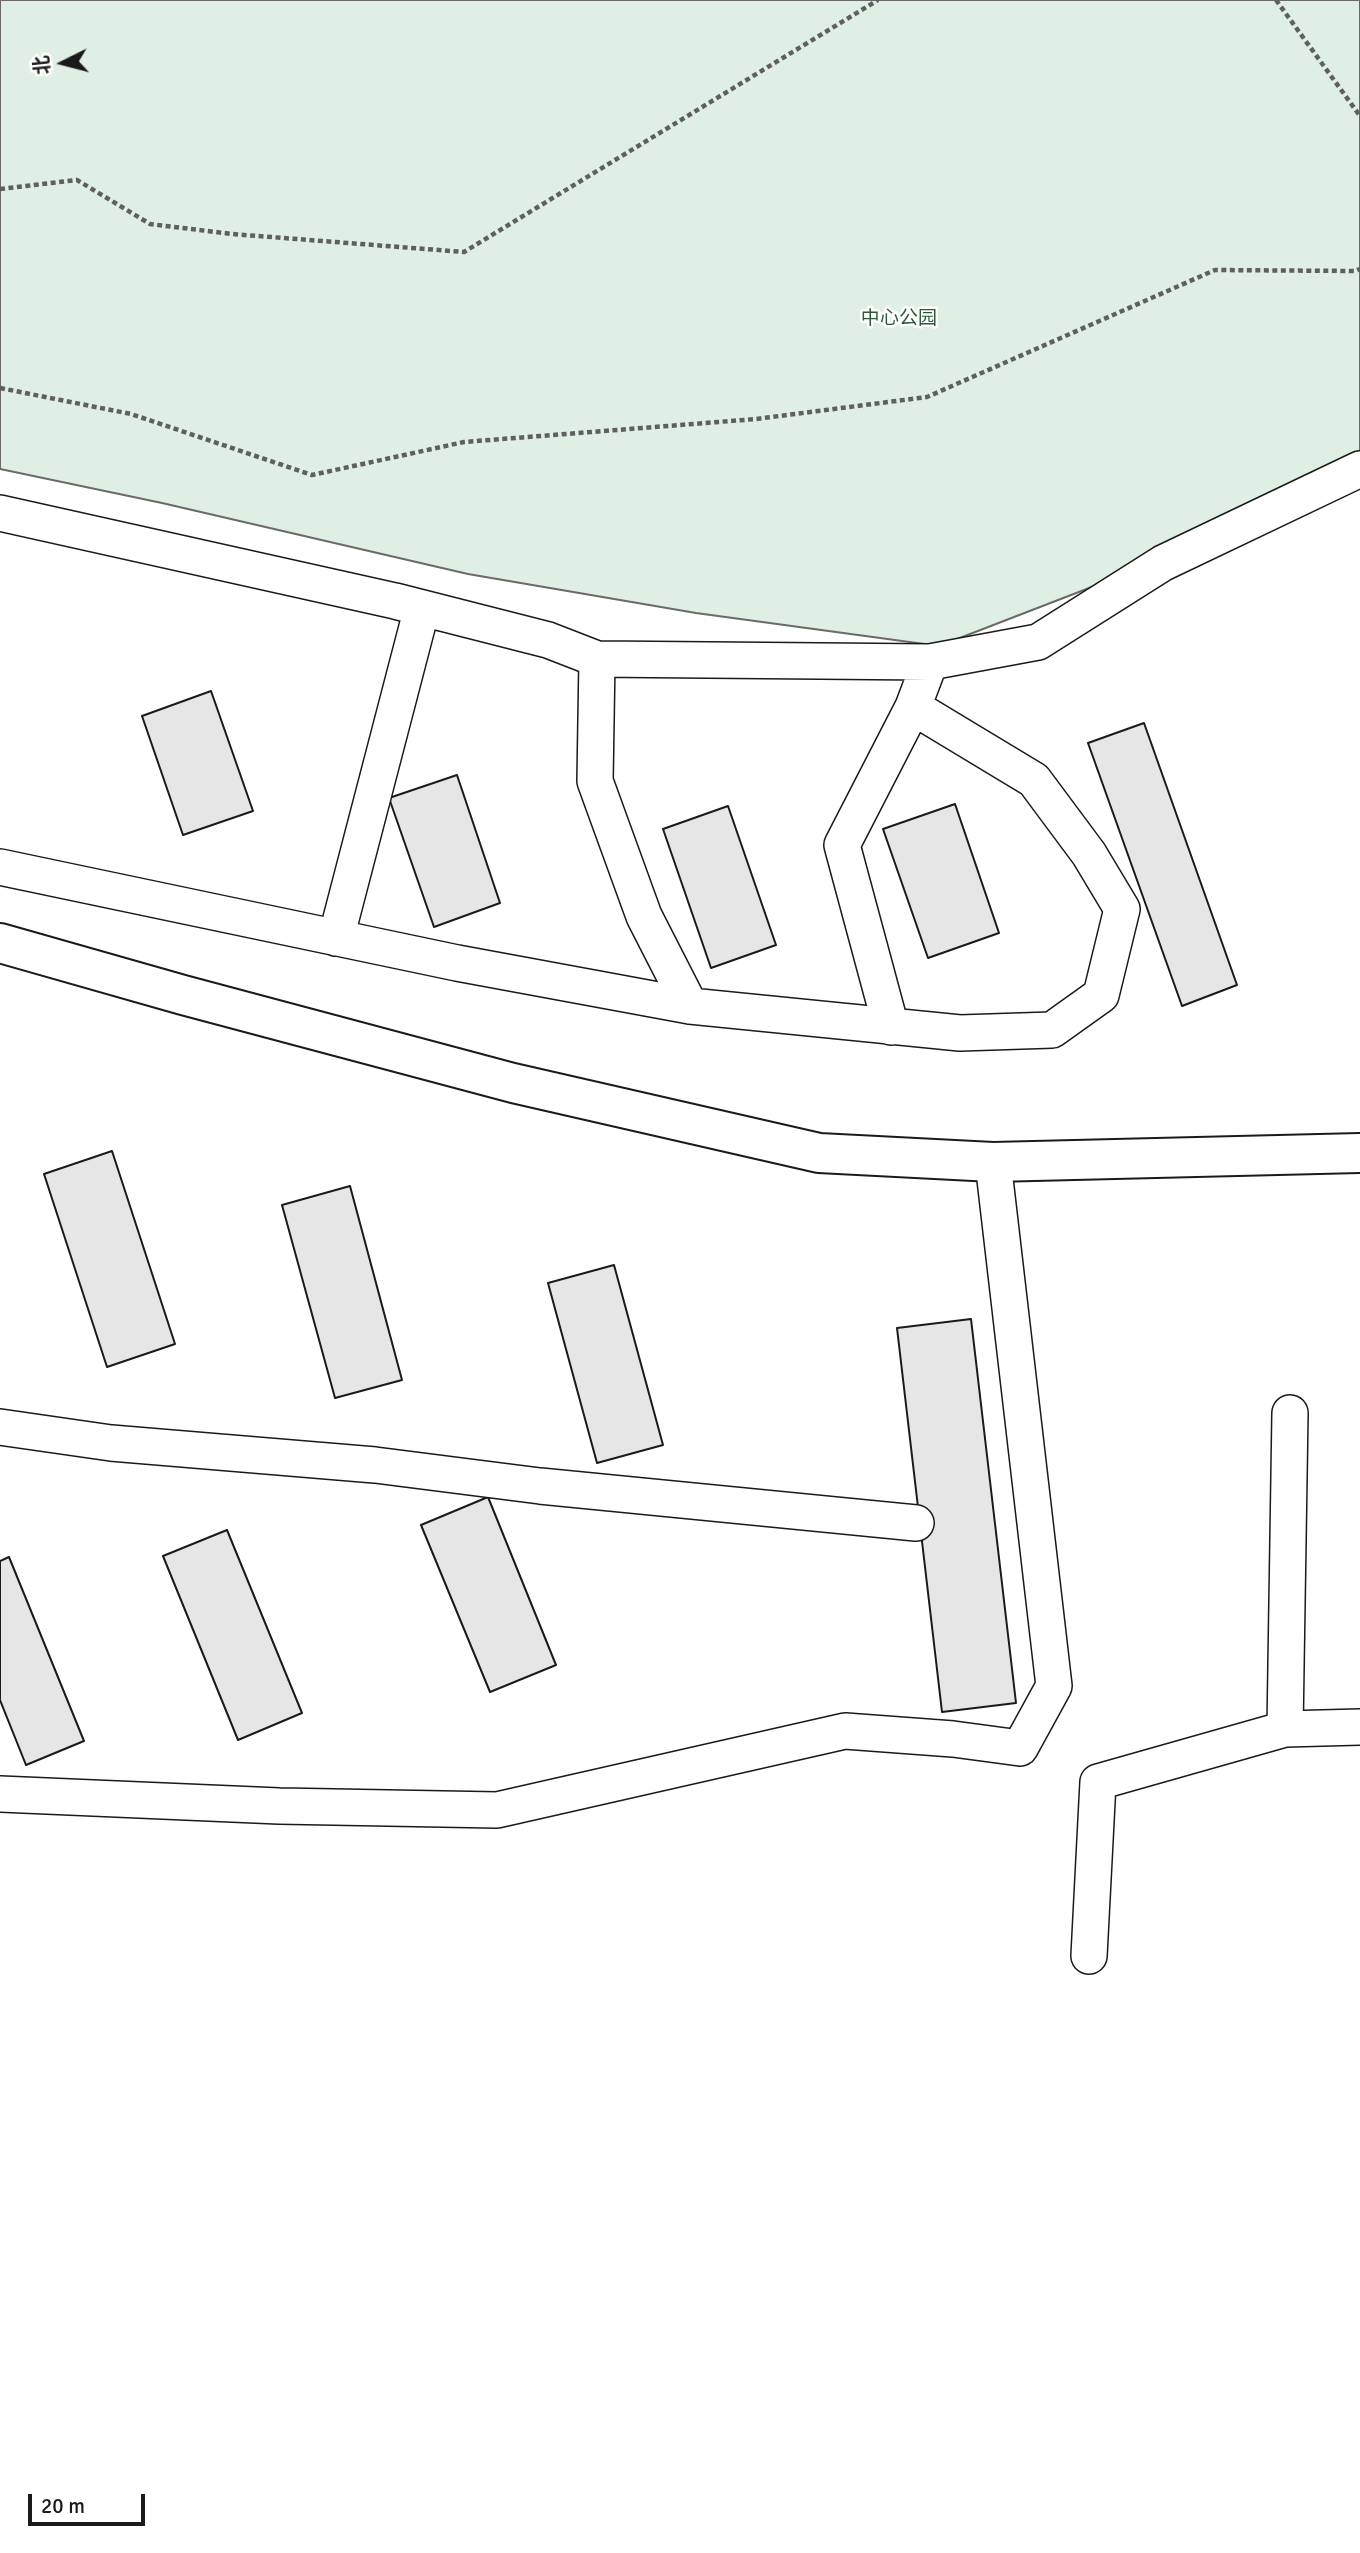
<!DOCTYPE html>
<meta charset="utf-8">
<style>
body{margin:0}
#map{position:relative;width:1360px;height:2553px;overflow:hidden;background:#fff;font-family:Signika,"Noto Sans SC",sans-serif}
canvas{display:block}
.north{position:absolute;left:28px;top:28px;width:70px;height:70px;-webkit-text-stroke:5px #fff;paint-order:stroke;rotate:264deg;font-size:19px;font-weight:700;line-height:28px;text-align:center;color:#1a1a1a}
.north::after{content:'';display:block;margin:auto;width:24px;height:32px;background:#1a1a1a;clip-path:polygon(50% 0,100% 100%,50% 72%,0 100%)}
.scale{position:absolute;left:28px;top:2494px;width:117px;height:32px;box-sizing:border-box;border:4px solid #1a1a1a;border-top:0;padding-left:9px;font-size:21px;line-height:24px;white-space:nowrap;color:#1a1a1a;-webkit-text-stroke:5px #fff;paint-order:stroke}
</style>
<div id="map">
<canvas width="1360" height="2553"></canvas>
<div class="north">北</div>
<div class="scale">20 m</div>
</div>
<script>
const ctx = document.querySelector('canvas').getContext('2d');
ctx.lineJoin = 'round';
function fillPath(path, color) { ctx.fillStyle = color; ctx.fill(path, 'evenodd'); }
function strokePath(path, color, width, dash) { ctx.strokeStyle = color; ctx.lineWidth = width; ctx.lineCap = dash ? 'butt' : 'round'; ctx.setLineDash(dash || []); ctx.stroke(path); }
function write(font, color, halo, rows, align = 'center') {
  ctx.font = font + ' Signika,"Noto Sans SC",sans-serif'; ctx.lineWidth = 5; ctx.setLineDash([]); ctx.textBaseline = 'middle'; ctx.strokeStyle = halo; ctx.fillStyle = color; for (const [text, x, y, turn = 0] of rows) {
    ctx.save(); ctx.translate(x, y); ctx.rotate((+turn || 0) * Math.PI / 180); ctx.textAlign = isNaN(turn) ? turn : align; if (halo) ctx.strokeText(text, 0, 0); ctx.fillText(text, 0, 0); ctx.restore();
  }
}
const green = new Path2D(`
 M 0,0 L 1360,0 L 1360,451 L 1242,529 L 939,646 L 696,613 L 468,574 L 162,503 L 0,469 Z`);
const building = new Path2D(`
 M 211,691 L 253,811 L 183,835 L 142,716 Z
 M 1144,723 L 1237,985 L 1182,1006 L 1088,743 Z
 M 457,775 L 500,903 L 434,927 L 389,798 Z
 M 955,804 L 999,933 L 928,958 L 883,829 Z
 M 728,806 L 776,945 L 711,968 L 663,829 Z
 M 112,1151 L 175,1344 L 107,1367 L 44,1174 Z
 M 350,1186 L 402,1380 L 335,1398 L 282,1205 Z
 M 614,1265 L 663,1445 L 597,1463 L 548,1283 Z
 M 971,1319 L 1016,1703 L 942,1712 L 897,1328 Z
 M 488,1497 L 556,1665 L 490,1692 L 421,1525 Z
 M 227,1530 L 302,1713 L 238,1740 L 163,1556 Z
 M 9,1557 L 84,1741 L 26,1765 L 0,1700 L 0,1561 Z`);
const path = new Path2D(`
 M 1276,0 L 1360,116
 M 0,189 L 77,180 L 150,224 L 232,234 L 464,252 L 878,0
 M 0,388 L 131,414 L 312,475 L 464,442 L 756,419 L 927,397 L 1215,270 L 1355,271 L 1360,269`);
const street = new Path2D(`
 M 0,513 L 395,601 L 548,640 L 597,659 L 930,662 L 1038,642 L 1163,563 L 1360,469
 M 597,659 L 595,781 L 644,916 L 690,1006
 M 0,867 L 457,963 L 690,1006 L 960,1033 L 1052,1030 L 1101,995 L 1122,909 L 1089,854 L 1034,780 L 913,707 L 930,662
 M 336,938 L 422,608
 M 891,1027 L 842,845 L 913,707
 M 0,1427 L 111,1443 L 375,1465 L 540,1486 L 916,1523
 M 1285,1729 L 1290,1413
 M 0,1794 L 279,1806 L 497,1810 L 845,1731 L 953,1739 L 1020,1748 L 1054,1686 L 993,1162
 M 1089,1956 L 1098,1782 L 1285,1729 L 1360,1727`);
const secondary = new Path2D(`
 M 0,943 L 183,995 L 513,1083 L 819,1153 L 993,1162 L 1360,1153`);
const parkNames = [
 ["中心公园",899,319]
];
fillPath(green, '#e0efe3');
strokePath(green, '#6a6a6a', 2);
fillPath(building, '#e6e6e6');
strokePath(building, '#1a1a1a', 2);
strokePath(street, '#1a1a1a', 38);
strokePath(secondary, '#1a1a1a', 42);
strokePath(path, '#5f5f5f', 4.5, [5, 3.5]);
strokePath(street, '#fff', 35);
strokePath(secondary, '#fff', 38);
write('19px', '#2b5a34', '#fff', parkNames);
</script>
